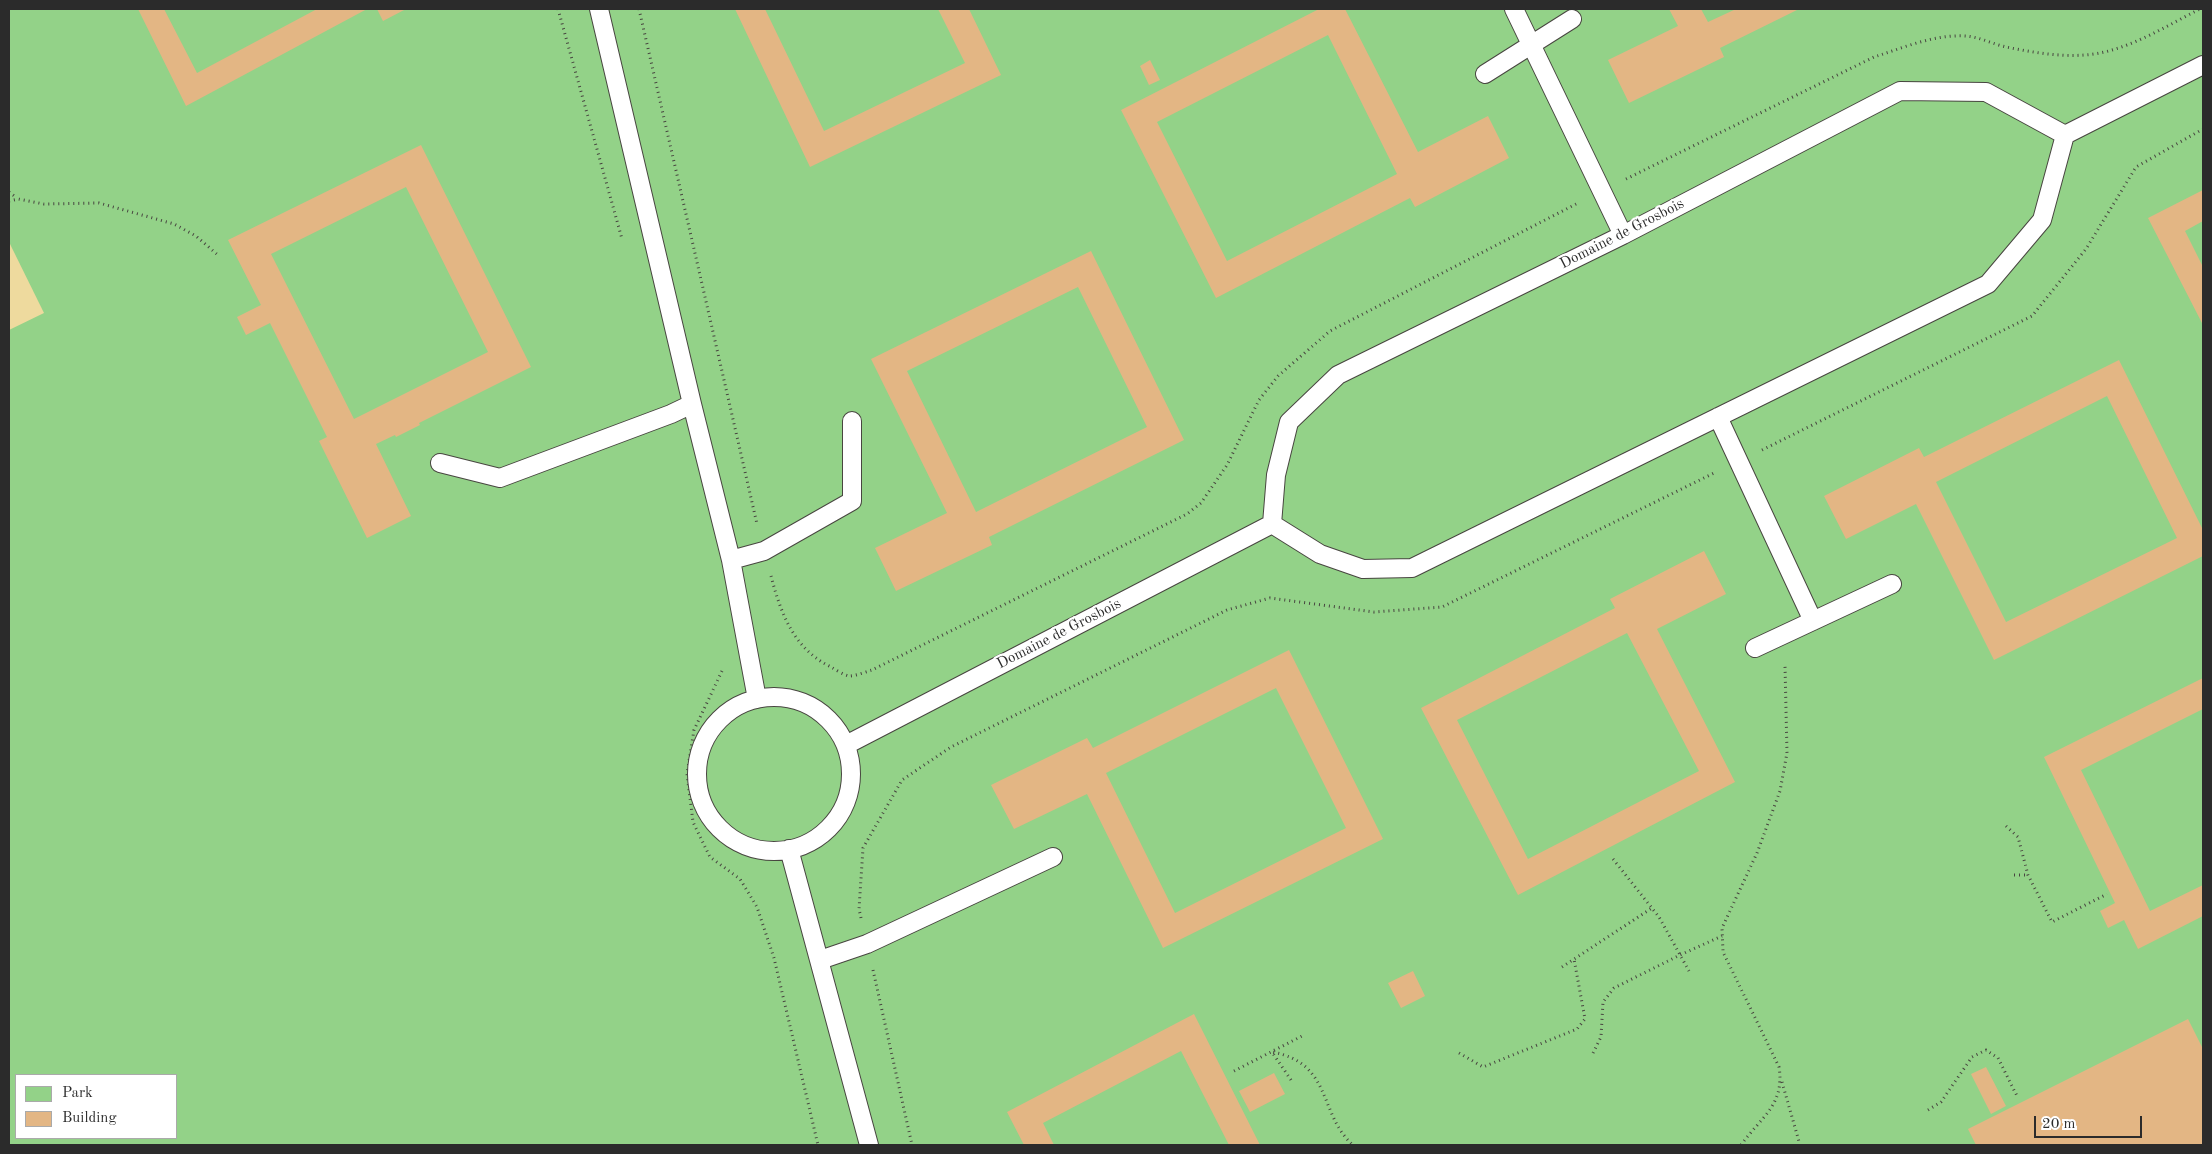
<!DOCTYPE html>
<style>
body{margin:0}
#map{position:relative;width:2212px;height:1154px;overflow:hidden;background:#ecdeba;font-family:"Old Standard TT",serif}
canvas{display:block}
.frame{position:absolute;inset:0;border:10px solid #2b2b2b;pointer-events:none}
.legend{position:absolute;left:15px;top:1074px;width:162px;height:65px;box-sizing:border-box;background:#fff;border:1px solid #aaa;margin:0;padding:6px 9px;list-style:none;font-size:15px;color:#2b2b2b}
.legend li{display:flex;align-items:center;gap:10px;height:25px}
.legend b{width:25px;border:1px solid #aaa}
.scale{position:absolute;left:2034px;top:1116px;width:108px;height:22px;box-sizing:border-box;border:2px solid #2b2b2b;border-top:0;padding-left:6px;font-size:15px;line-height:18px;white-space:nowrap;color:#2b2b2b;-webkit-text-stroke:4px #fff;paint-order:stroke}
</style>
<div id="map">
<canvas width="2212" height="1154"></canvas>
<div class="frame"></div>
<ul class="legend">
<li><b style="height:14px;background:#93d288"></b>Park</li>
<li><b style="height:14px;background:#e3b684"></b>Building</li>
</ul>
<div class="scale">20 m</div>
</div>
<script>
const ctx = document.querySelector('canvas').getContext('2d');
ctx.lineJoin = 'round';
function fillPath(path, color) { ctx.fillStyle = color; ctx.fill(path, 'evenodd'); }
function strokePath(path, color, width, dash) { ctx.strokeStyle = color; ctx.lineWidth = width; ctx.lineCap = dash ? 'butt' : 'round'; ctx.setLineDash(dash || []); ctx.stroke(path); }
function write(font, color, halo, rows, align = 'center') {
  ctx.font = font + ' "Old Standard TT",serif'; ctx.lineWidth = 4.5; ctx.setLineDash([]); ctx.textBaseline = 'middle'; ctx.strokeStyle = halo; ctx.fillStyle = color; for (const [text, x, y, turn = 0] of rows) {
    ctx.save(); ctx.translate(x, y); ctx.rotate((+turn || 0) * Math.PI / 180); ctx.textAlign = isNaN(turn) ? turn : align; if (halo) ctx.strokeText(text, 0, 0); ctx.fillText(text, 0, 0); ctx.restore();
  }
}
const green = new Path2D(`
 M 9,9 L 2203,9 L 2203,1145 L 9,1145 ZM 16,1075 L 176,1075 L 176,1138 L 16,1138 Z`);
const sand = new Path2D(`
 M 9,242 L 44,313 L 9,330 Z`);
const building = new Path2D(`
 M 138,9 L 164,9 L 197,73 L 317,9 L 367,9 L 186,106 Z
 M 377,9 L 406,9 L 383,21 Z
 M 735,9 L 765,9 L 824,131 L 965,63 L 938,9 L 969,9 L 1001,75 L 810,167 Z
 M 1319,9 L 1345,9 L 1418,152 L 1488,116 L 1509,158 L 1415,207 L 1410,198 L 1216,298 L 1121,110 ZM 1328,35 L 1397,174 L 1227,261 L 1157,122 Z
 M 1669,9 L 1701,9 L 1708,22 L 1736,9 L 1799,9 L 1720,48 L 1724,57 L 1629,103 L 1608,60 L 1678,26 Z
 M 1150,60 L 1160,80 L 1149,85 L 1140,66 Z
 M 421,145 L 531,367 L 419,423 L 420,425 L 396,437 L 395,435 L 376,444 L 411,516 L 367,538 L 319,441 L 327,437 L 270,323 L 246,335 L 237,317 L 261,305 L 228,240 ZM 406,187 L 488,352 L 354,419 L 271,254 Z
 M 2203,190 L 2203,221 L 2185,231 L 2203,267 L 2203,325 L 2148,218 Z
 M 1091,251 L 1184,440 L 989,537 L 992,545 L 896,591 L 875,548 L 947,513 L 871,359 ZM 1078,287 L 1147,427 L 976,512 L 907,371 Z
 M 2119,360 L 2203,530 L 2203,556 L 1994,660 L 1916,504 L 1846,539 L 1824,496 L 1919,448 L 1924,457 ZM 2107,396 L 2177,538 L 2006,622 L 1936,482 Z
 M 1704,551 L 1726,594 L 1657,629 L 1735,782 L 1518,895 L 1421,708 L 1615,608 L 1610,599 ZM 1627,633 L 1699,771 L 1528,859 L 1457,720 Z
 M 1289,650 L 1383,839 L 1163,948 L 1087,794 L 1014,829 L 991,785 L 1087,738 L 1093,748 ZM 1276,688 L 1346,828 L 1175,913 L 1106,773 Z
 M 2203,678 L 2203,709 L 2081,770 L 2150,911 L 2203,885 L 2203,916 L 2138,949 L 2124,920 L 2108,928 L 2100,911 L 2115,903 L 2044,757 Z
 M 1413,971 L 1425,996 L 1401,1008 L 1388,983 Z
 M 1194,1014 L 1260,1145 L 1229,1145 L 1181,1051 L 1043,1123 L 1054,1145 L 1024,1145 L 1007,1112 Z
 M 2188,1019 L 2203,1049 L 2203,1145 L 1976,1145 L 1968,1129 Z
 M 1986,1067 L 2006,1106 L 1991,1114 L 1971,1074 Z
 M 1274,1073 L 1285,1094 L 1250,1112 L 1239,1091 Z`);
const path = new Path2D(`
 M 558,9 L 622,239
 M 639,9 L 757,524
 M 1626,179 L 1874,57 C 1903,48 1934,34 1966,36 C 1979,37 1993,44 2006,47 C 2031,52 2059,57 2085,55 C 2126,52 2164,27 2200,9
 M 9,192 L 17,198
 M 9,201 L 18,199 L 44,204 L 99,203 L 174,224 L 196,236 L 219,256
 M 1762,450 L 2032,316 L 2086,249 L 2136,167 L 2203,129
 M 771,576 C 781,614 794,649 831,667 C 836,670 844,675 849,676 C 856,676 865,672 872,670 L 1187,514 L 1201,503 L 1227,465 L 1259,400 L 1278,376 L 1330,331 L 1578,203
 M 722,671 L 694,730 L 687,774 L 693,822 L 710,857 L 740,879 L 757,907 L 774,958 L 818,1145
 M 2006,826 L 2018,837 L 2028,875 L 2052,922 L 2107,894
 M 1613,859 L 1659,917 L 1689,971
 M 2014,875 L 2028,875
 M 861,918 L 859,909 L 863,848 L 902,780 L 951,747 L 1227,610 L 1270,598 L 1374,612 L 1442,607 L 1714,473
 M 1562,967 L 1652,908
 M 873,970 L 912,1145
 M 1459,1053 L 1483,1067 L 1577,1029 L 1585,1019 L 1574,959
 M 1593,1053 L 1601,1037 L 1603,1002 L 1614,988 L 1680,955 L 1722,936
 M 1234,1071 L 1302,1036
 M 1291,1080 L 1272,1052 C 1333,1063 1318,1114 1353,1145
 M 1782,1082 L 1800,1145
 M 1928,1110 L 1941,1102 L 1972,1057 L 1986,1050 L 1998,1058 L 2018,1098
 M 1741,1145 C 1761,1117 1785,1105 1779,1067 L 1723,952 L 1722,928 L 1757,853 L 1780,791 L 1787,753 L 1785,665`);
const service = new Path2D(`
 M 599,9 L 692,404 L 731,560 L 757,699
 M 1514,9 L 1623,235
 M 1485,74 L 1572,19
 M 1900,91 L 1986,92 L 2065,135 L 2042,220 L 1988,284 L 1412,568 L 1363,569 L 1320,554 L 1272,524 L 1276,475 L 1289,422 L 1338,375 L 1623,235 Z
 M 2065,135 L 2203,65
 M 1718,417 L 1813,621
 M 440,463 L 500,478 L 671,414 L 692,404
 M 731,560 L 764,551 L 852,501 L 852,421
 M 1755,648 L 1892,584
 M697 774a77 77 0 1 1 154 0a77 77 0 1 1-154 0Z
 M 846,745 L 1272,524
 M 789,849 L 869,1145
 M 820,960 L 867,944 L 1053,857`);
const streetNames = [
 ["Domaine de Grosbois",1622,234,-27],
 ["Domaine de Grosbois",1059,634,-27]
];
fillPath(green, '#93d288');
fillPath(sand, '#eeda9e');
fillPath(building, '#e3b684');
strokePath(service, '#484640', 20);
strokePath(path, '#484640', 3, [1, 4]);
strokePath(service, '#fff', 18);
write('15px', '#2b2b2b', '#fff', streetNames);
</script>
